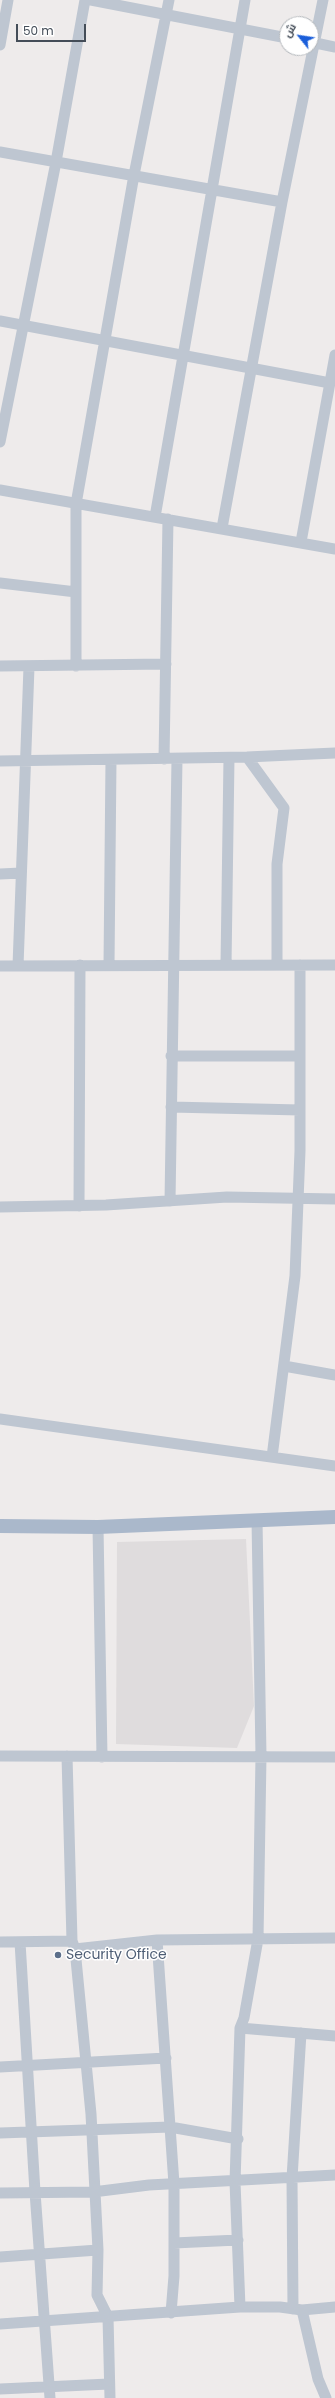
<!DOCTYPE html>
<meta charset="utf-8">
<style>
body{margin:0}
#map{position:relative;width:335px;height:2398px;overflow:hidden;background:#eeebeb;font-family:Poppins,Cairo,sans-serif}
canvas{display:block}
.north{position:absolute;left:279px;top:16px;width:40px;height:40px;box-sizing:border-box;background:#fff;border:1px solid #b4b8bc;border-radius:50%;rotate:300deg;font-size:11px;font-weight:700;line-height:16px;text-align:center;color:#444d58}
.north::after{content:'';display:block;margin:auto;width:14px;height:18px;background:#1a5eda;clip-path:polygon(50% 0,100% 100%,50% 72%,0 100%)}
.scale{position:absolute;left:16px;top:24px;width:70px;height:18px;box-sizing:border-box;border:2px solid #444d58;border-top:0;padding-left:5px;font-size:12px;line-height:14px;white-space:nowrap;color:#444d58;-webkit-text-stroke:3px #fff;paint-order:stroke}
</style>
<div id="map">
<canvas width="335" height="2398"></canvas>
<div class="north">ش</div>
<div class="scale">50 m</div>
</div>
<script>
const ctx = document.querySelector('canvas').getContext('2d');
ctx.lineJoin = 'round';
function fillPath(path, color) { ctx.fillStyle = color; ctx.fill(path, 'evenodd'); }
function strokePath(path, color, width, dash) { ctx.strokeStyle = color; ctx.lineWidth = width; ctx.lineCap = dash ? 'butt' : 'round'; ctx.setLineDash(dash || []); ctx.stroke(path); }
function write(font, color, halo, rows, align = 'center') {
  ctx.font = font + ' Poppins,sans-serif'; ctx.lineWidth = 3; ctx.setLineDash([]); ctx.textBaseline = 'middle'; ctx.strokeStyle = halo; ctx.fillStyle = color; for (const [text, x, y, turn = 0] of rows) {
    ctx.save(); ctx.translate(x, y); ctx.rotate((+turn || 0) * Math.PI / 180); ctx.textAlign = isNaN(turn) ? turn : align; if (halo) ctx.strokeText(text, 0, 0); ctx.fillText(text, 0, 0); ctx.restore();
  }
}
const education = new Path2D(`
 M 246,1539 L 254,1706 L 237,1748 L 116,1744 L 117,1542 Z`);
const minor = new Path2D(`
 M 91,0 L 287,38
 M 311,42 L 335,47
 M 0,45 L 8,0
 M 0,152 L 282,202
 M 0,321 L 330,383
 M 0,442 L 56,162 L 85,0
 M 0,490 L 335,549
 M 155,517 L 245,0
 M 222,528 L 282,202 L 323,0
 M 301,542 L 335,355
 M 0,583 L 76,592
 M 0,666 L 166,664
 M 76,666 L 76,504 L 134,175 L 169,0
 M 247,757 L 284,808 L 277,864 L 277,965
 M 164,759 L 168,519
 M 0,761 L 247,757 L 335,753
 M 0,874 L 21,873
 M 109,965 L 111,760
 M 226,965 L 229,758
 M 0,966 L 335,965
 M 18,966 L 29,667
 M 171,1056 L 300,1056
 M 171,1107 L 300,1110
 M 170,1201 L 177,759
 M 79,1206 L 80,965
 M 0,1207 L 106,1205 L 227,1197 L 335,1199
 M 284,1366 L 335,1375
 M 0,1419 L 335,1466
 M 272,1457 L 295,1276 L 300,1151 L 300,965
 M 98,1527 L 102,1757
 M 0,1756 L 335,1757
 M 67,1756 L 72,1941
 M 157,1940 L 174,2184 L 174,2276 L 171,2313
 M 0,1942 L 72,1941 L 75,1949 L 157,1940 L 335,1938
 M 20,1942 L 35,2192 L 50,2398
 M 75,1949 L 91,2114 L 98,2250 L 97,2295 L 108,2317 L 110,2398
 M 240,2028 L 335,2036
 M 0,2067 L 166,2058
 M 0,2133 L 170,2127 L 238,2139
 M 0,2193 L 93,2192 L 149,2185 L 335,2175
 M 174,2243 L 238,2240
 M 0,2257 L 98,2250
 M 240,2307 L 235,2182 L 240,2028 L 244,2018 L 258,1939 L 261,1756 L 257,1520
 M 293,2309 L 292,2178 L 301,2033
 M 302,2310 L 318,2379 L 326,2398
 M 0,2324 L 240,2307 L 280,2307 L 302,2310 L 335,2307
 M 0,2389 L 109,2384`);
const major = new Path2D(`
 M 0,1526 L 98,1527 L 335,1517`);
const markers = [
 [58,1955,4,"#5c6f8a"]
];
const serviceNames = [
 ["Security Office",66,1955]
];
fillPath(education, '#dfdcdd');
strokePath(minor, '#bec6d1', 11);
strokePath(major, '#aab8cb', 14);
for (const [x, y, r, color] of markers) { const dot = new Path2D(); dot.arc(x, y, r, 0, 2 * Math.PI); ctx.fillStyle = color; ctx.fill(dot); strokePath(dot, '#fff', 1.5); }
write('14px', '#4e5e75', '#fff', serviceNames, 'left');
</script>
